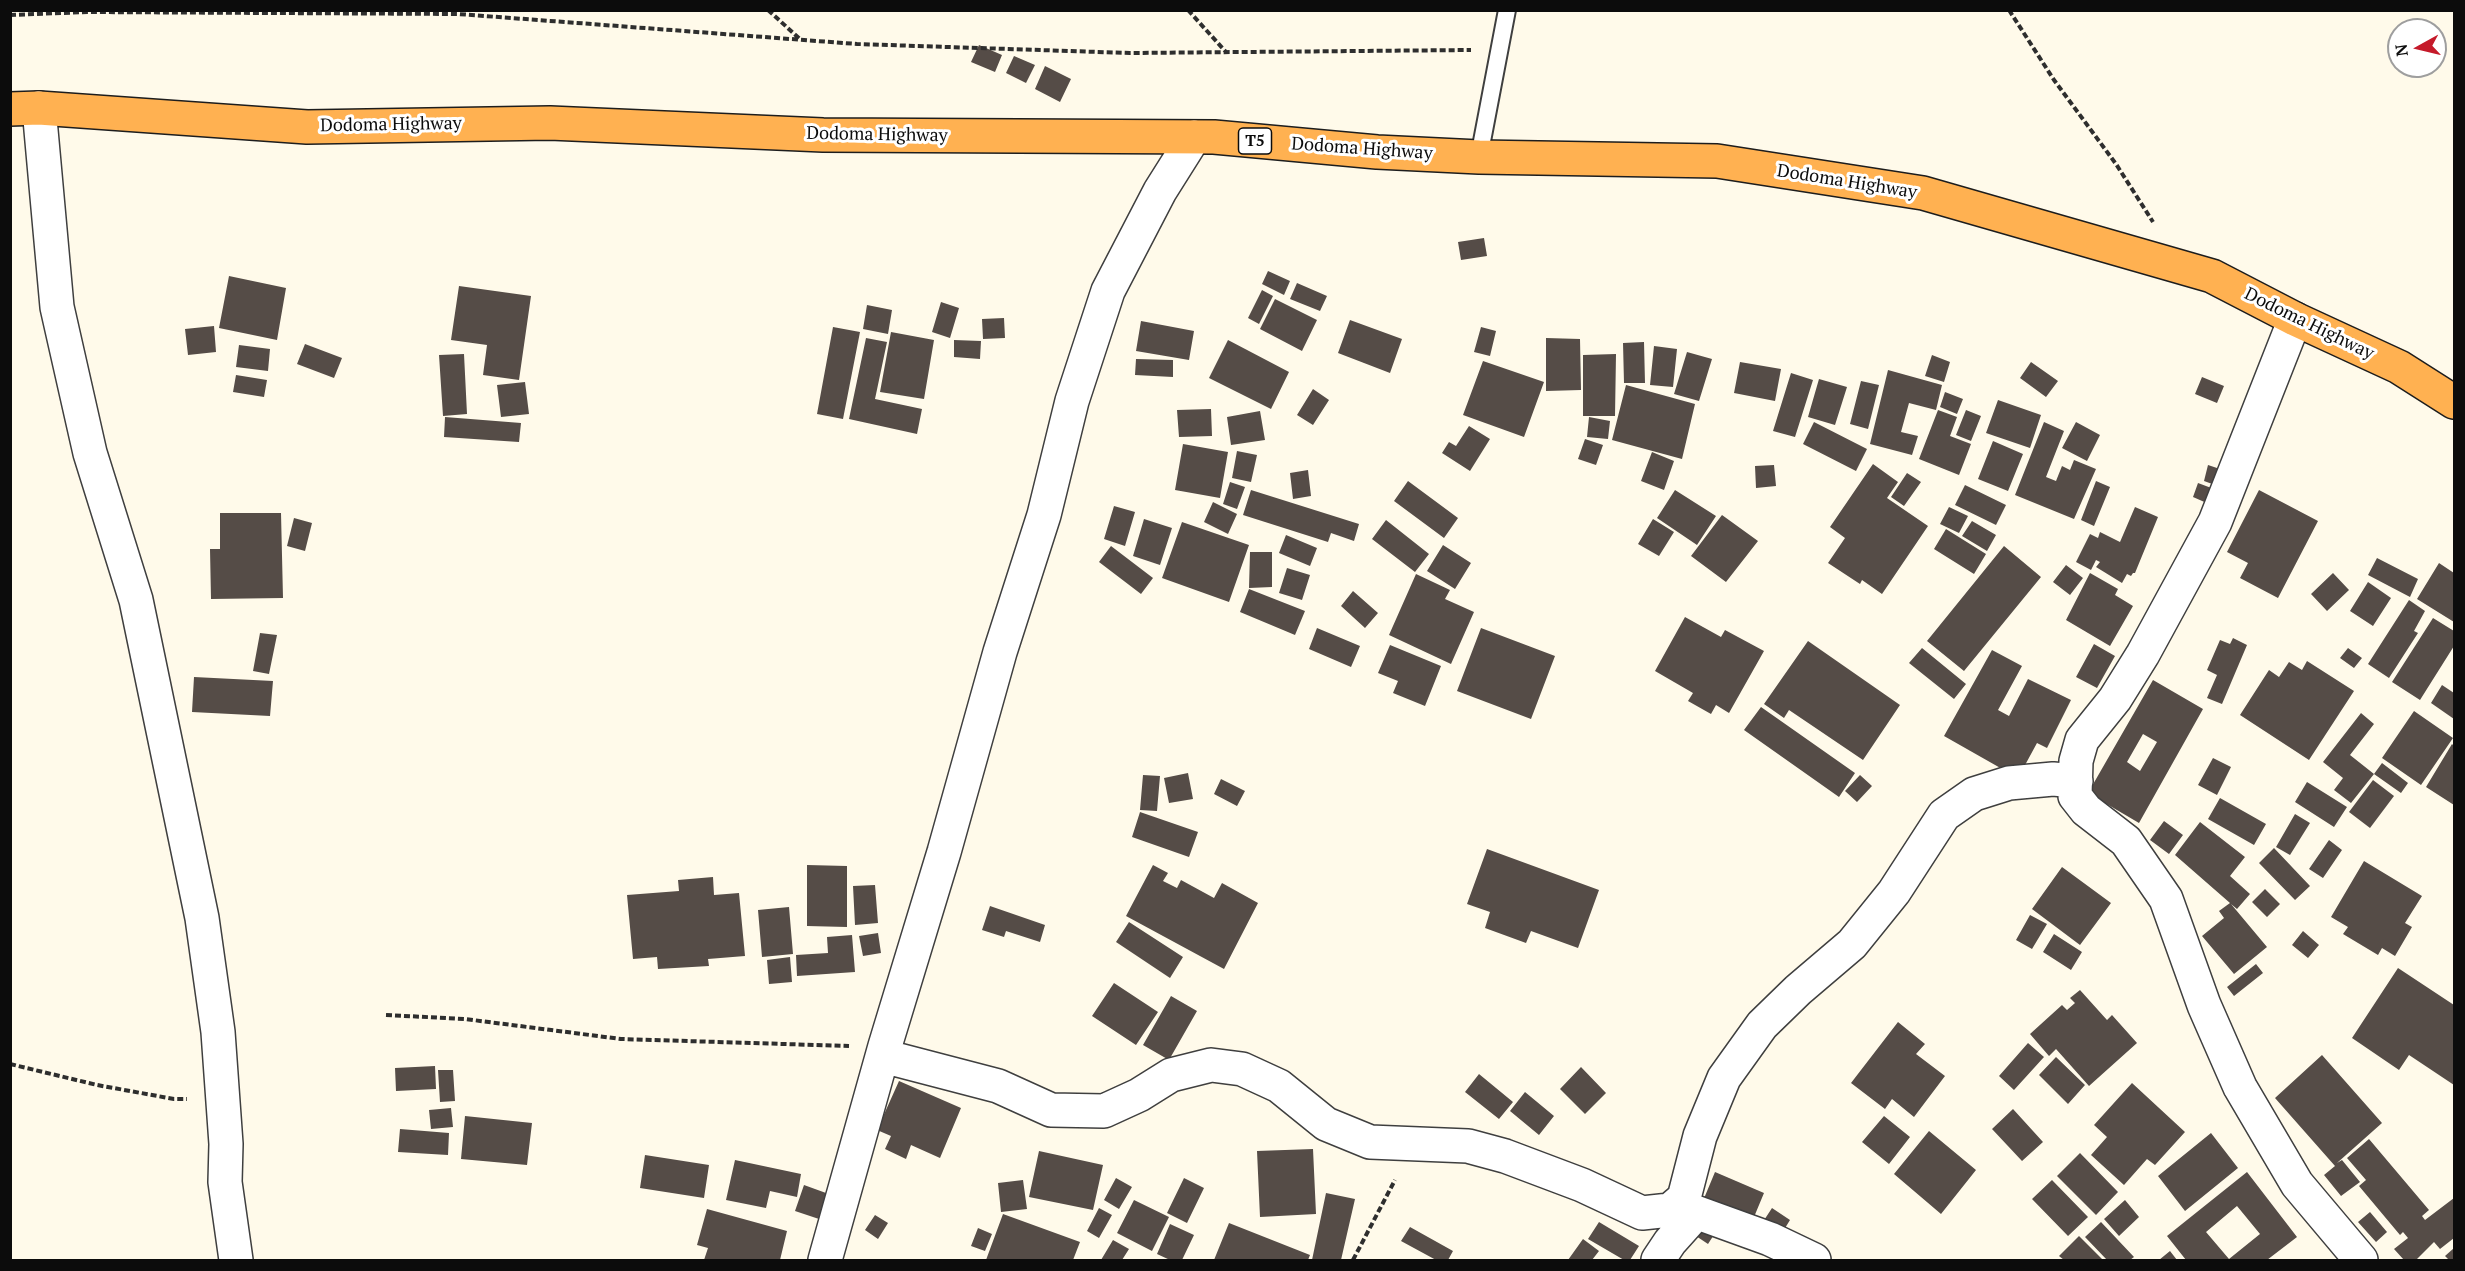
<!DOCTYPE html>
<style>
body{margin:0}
#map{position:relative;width:2465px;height:1271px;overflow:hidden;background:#fffaea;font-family:"PT Serif",serif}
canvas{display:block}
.frame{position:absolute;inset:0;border:12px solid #0c0c0c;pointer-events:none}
.north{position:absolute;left:2387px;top:18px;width:60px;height:60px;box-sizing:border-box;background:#fff;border:2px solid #9e9e9e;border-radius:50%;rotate:262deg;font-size:16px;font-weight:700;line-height:24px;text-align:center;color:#0c0c0c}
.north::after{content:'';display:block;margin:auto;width:21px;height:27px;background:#c51a2a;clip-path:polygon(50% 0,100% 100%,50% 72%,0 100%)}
</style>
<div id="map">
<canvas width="2465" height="1271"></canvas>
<div class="frame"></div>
<div class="north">N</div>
</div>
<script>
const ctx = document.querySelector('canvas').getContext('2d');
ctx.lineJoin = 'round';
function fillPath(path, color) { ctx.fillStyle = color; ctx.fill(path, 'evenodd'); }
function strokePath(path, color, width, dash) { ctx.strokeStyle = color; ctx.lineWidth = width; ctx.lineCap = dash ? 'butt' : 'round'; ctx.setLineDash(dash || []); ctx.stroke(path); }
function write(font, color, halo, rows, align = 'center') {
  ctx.font = font + ' "PT Serif",serif'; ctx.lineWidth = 6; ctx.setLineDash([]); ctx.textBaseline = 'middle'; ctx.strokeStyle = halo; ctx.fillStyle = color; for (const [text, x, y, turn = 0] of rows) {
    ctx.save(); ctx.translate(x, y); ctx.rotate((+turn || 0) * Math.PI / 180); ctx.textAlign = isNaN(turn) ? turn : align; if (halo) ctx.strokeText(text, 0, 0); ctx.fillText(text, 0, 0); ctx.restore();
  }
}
const building = new Path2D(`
 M 979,45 L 1002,55 L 995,72 L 971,62 Z
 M 1014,56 L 1035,65 L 1026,83 L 1006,73 Z
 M 1045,66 L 1071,79 L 1060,102 L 1035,89 Z
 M 1484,238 L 1487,256 L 1461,260 L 1458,242 Z
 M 1268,271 L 1290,281 L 1284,295 L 1262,284 Z
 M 229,276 L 286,288 L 277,340 L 219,328 Z
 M 1297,283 L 1327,296 L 1320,311 L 1290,299 Z
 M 459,286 L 531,296 L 519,380 L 483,375 L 487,345 L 451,340 Z
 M 1262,290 L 1273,296 L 1259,324 L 1248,318 Z
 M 1275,299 L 1317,320 L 1302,351 L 1260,329 Z
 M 941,302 L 959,308 L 950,338 L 932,332 Z
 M 867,305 L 892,310 L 888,334 L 863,329 Z
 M 1004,318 L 1005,338 L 983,339 L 982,319 Z
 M 1350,320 L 1402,339 L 1390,373 L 1338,353 Z
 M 1141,321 L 1194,331 L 1189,360 L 1136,351 Z
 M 214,326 L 216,352 L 188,355 L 185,329 Z
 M 833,327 L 860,332 L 843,419 L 817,414 Z
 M 1481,327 L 1496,331 L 1490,356 L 1474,352 Z
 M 891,332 L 934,340 L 924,399 L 880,392 Z
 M 866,338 L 887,342 L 875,399 L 922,409 L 917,434 L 849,419 Z
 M 1546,338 L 1580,339 L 1581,390 L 1546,391 Z
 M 954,340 L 981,341 L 980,359 L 954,357 Z
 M 1228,340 L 1289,372 L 1271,409 L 1209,378 Z
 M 1644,342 L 1645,383 L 1624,383 L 1623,343 Z
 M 305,344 L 342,358 L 334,378 L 297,364 Z
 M 239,345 L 270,349 L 268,371 L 236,367 Z
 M 1654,346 L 1677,349 L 1673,387 L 1650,385 Z
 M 1687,352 L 1712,359 L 1699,401 L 1674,394 Z
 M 464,354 L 467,414 L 443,416 L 439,355 Z
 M 1616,354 L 1615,416 L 1583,416 L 1583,355 Z
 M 1932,355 L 1950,362 L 1944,382 L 1925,376 Z
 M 1136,359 L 1173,360 L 1173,377 L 1135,375 Z
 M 1483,361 L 1544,382 L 1524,437 L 1463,415 Z
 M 1740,362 L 1781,369 L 1775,401 L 1734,393 Z
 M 2031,362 L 2058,381 L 2046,397 L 2020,378 Z
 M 1888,370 L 1942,385 L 1936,410 L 1909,403 L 1901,432 L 1918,436 L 1912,455 L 1870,444 Z
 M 1791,373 L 1813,380 L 1795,437 L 1773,431 Z
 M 236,375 L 267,380 L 264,397 L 233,392 Z
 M 2202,377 L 2224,386 L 2217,403 L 2195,394 Z
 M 1819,379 L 1847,387 L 1835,425 L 1808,417 Z
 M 1861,381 L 1879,385 L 1868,429 L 1850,424 Z
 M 525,382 L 529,414 L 501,417 L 497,385 Z
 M 1626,385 L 1695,404 L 1682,459 L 1612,440 Z
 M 1313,389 L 1329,400 L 1313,425 L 1297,415 Z
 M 1945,392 L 1963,399 L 1957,414 L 1940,407 Z
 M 1998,400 L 2041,415 L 2030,448 L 1986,433 Z
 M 1211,409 L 1212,436 L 1179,437 L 1177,410 Z
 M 1938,410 L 1957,417 L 1950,436 L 1971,444 L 1959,475 L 1919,459 Z
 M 1966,410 L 1981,416 L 1971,441 L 1956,435 Z
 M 1260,411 L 1265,440 L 1231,445 L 1227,417 Z
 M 445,417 L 521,423 L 519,442 L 444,437 Z
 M 1589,417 L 1610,421 L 1608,439 L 1587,437 Z
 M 1814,422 L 1867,449 L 1856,471 L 1803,444 Z
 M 2044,422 L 2064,431 L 2046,477 L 2056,481 L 2062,466 L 2070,470 L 2074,460 L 2096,469 L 2074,519 L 2015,495 Z
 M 2076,422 L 2100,435 L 2087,461 L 2062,448 Z
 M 1469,426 L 1490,439 L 1470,471 L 1442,453 L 1449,442 L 1456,446 Z
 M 1585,439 L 1603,445 L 1596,465 L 1578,459 Z
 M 1993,441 L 2023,454 L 2008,491 L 1978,479 Z
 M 1183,444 L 1228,452 L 1220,498 L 1175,490 Z
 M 1237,451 L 1257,455 L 1251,482 L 1232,478 Z
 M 1652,452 L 1674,461 L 1664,490 L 1641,481 Z
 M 1873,464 L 1898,482 L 1887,498 L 1928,526 L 1882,594 L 1862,580 L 1860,584 L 1828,563 L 1845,538 L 1830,527 Z
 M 1774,465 L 1776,486 L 1756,488 L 1755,466 Z
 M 2208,465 L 2232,473 L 2226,489 L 2204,481 Z
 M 1308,470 L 1311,496 L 1293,499 L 1290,473 Z
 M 1907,473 L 1921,482 L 1904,506 L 1891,497 Z
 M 1408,481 L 1458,518 L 1444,538 L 1394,501 Z
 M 2096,481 L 2110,487 L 2094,526 L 2081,520 Z
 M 1230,482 L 1245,487 L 1237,509 L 1223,504 Z
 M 2198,483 L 2214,489 L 2209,504 L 2193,497 Z
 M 1965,485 L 2006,505 L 1996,525 L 1955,505 Z
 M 1251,490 L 1359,524 L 1354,541 L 1331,533 L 1328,542 L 1243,515 Z
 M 1675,490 L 1716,516 L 1697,545 L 1657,518 Z
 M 2259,490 L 2318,521 L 2278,598 L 2240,578 L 2248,563 L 2227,552 Z
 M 1213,502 L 1237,514 L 1228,534 L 1204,522 Z
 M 1114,506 L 1135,512 L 1125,546 L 1104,539 Z
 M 1949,507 L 1968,516 L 1959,533 L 1940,524 Z
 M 2135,507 L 2158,517 L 2135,573 L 2133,573 L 2131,576 L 2127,574 L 2122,583 L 2096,567 L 2100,562 L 2096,560 L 2091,570 L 2076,562 L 2090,534 L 2098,538 L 2100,532 L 2120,542 Z
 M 220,513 L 281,513 L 283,598 L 211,599 L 210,549 L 220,549 Z
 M 1722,515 L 1758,541 L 1726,582 L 1691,556 Z
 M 294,518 L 312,523 L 305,551 L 287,546 Z
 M 1144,519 L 1172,528 L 1160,565 L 1133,556 Z
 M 1653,519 L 1674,532 L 1659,556 L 1638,544 Z
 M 1386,520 L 1429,554 L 1415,572 L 1372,539 Z
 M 1972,521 L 1996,535 L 1987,551 L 1962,536 Z
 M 1182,522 L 1249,545 L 1229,602 L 1162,578 Z
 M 1946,529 L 1986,554 L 1974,574 L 1934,549 Z
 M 1286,535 L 1317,548 L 1310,566 L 1279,553 Z
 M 1443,545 L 1471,563 L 1455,589 L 1427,571 Z
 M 1111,546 L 1153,578 L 1141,594 L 1099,562 Z
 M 2004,546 L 2041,577 L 1964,671 L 1927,641 Z
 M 1250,552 L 1272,552 L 1272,587 L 1249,588 Z
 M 2377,558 L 2418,579 L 2410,597 L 2368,575 Z
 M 2439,563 L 2454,573 L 2454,622 L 2417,599 Z
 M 2066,565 L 2083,578 L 2070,595 L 2053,582 Z
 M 1287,568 L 1310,575 L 1302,600 L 1279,593 Z
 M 2090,573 L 2118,589 L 2115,595 L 2133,606 L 2110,646 L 2066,620 Z
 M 2333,573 L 2349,590 L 2327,611 L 2311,594 Z
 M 1416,574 L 1450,590 L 1445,599 L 1474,612 L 1451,664 L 1389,635 Z
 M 2368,582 L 2391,598 L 2373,626 L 2350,611 Z
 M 1249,589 L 1305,611 L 1295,635 L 1240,612 Z
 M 1353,591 L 1378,613 L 1365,628 L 1341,606 Z
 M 2409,600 L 2425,611 L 2414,631 L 2418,633 L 2389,678 L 2368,664 Z
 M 1685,617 L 1721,637 L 1725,630 L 1764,651 L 1729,713 L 1716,705 L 1711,714 L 1688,701 L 1693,693 L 1655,671 Z
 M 2433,618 L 2454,631 L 2454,646 L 2420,700 L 2392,682 Z
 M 1317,628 L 1360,646 L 1351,667 L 1309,649 Z
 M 1481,628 L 1555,656 L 1531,719 L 1457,691 Z
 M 260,633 L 277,635 L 269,674 L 253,671 Z
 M 2233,638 L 2247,645 L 2222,704 L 2207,698 L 2217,675 L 2207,670 L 2220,640 L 2230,644 Z
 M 1808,641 L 1900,705 L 1863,760 L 1789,710 L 1784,718 L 1764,704 Z
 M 2094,644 L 2115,656 L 2097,688 L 2076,677 Z
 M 1390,645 L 1441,666 L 1425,706 L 1393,693 L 1398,681 L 1378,673 Z
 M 1922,648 L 1966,684 L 1954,699 L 1909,663 Z
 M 2348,648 L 2362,658 L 2354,668 L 2340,658 Z
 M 1992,650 L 2022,666 L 1998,710 L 2009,716 L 2028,679 L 2071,700 L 2047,748 L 2037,743 L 2018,778 L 1944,736 Z
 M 2307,661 L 2354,691 L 2309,760 L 2240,715 L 2269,670 L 2279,677 L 2289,662 L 2302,670 Z
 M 194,677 L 273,681 L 270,716 L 192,712 Z
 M 2153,680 L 2203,709 L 2139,823 L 2088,793 ZM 2143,734 L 2157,742 L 2140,771 L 2127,762 Z
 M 2442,685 L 2454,693 L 2454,719 L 2431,703 Z
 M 1761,707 L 1855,773 L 1839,797 L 1744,730 Z
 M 2414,711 L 2453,738 L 2421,785 L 2382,758 Z
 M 2361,713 L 2374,724 L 2350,755 L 2374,774 L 2351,803 L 2334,790 L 2343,778 L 2323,762 Z
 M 2452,744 L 2454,746 L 2454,805 L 2426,787 Z
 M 2213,758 L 2231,767 L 2217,795 L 2198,785 Z
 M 2382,763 L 2408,783 L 2401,793 L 2374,774 Z
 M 1188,773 L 1193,799 L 1169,803 L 1164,778 Z
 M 1143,775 L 1160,776 L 1157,811 L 1140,810 Z
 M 1860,775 L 1872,786 L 1857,802 L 1845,791 Z
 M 1221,779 L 1245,791 L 1237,806 L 1214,794 Z
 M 2373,780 L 2394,796 L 2370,828 L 2349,812 Z
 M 2307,782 L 2347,807 L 2334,827 L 2295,802 Z
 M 2220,798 L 2266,824 L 2254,845 L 2208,819 Z
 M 1140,812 L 1198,832 L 1189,857 L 1132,837 Z
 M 2295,814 L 2310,823 L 2290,855 L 2276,847 Z
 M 2164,821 L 2183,835 L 2169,854 L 2150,840 Z
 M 2200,822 L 2245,857 L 2230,876 L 2250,894 L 2237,909 L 2231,904 L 2267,947 L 2234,974 L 2202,936 L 2224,918 L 2219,911 L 2230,903 L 2175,855 Z
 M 2329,840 L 2342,850 L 2323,878 L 2309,869 Z
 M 2274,848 L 2310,886 L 2295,900 L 2259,863 Z
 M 1487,849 L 1599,890 L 1578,948 L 1531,931 L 1526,943 L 1485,928 L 1490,912 L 1467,904 Z
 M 2364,861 L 2422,896 L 2405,923 L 2412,927 L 2395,956 L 2382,948 L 2378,955 L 2343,934 L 2348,927 L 2331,917 Z
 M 807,865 L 847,866 L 847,927 L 807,926 Z
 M 1153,865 L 1168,873 L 1163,881 L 1177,888 L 1181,880 L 1214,898 L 1222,883 L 1258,903 L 1224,969 L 1126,916 Z
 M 2062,867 L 2111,903 L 2080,945 L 2032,909 Z
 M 713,877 L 714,895 L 739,893 L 745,956 L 708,959 L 709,966 L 658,969 L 657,957 L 633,959 L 627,895 L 679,891 L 678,880 Z
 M 875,885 L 878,923 L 855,925 L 853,886 Z
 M 2265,889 L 2280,904 L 2267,917 L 2252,902 Z
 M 990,906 L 1045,925 L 1040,942 L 1006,931 L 1004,937 L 982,930 Z
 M 789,907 L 793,954 L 762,957 L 758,910 Z
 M 2030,915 L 2047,924 L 2032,949 L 2016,940 Z
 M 1129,922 L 1183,957 L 1170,978 L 1116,942 Z
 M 2303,931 L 2319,945 L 2308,958 L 2292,945 Z
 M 878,933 L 881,953 L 863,956 L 859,936 Z
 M 2054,934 L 2082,952 L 2071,970 L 2043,952 Z
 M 852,935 L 855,972 L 797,976 L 796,955 L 828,953 L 827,937 Z
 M 790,957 L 792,982 L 769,984 L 767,960 Z
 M 2256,964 L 2263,973 L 2234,996 L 2227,987 Z
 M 2398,968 L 2454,1005 L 2454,1085 L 2409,1055 L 2399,1070 L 2352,1038 Z
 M 1114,983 L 1158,1012 L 1136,1045 L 1092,1016 Z
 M 2080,990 L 2107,1020 L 2112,1015 L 2137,1043 L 2089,1086 L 2056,1049 L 2049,1056 L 2030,1034 L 2062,1005 L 2067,1010 L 2075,1003 L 2070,998 Z
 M 1171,996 L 1197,1011 L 1169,1060 L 1143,1045 Z
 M 1898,1022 L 1925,1044 L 1916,1054 L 1945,1076 L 1914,1117 L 1892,1099 L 1885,1109 L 1851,1083 Z
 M 2028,1043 L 2044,1057 L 2014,1090 L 1999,1076 Z
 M 2322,1055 L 2382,1123 L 2337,1163 L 2342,1160 L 2360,1182 L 2341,1196 L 2324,1175 L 2335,1166 L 2275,1098 Z
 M 2056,1057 L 2085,1085 L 2068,1104 L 2039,1075 Z
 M 435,1066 L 436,1089 L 396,1091 L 395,1068 Z
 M 1581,1067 L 1606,1093 L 1585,1114 L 1560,1089 Z
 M 438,1070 L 453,1070 L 455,1101 L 440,1102 Z
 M 1479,1074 L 1513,1102 L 1499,1119 L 1465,1092 Z
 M 899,1081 L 961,1108 L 940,1158 L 911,1145 L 906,1159 L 885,1149 L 891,1136 L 877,1130 Z
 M 2132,1083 L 2185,1132 L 2155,1165 L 2147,1159 L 2124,1185 L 2091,1155 L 2107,1137 L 2094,1125 Z
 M 1525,1092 L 1554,1116 L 1539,1135 L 1510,1111 Z
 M 451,1108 L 453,1127 L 431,1129 L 429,1110 Z
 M 2013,1109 L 2043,1142 L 2022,1161 L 1992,1129 Z
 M 465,1116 L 532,1123 L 527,1165 L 461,1159 Z
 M 1884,1116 L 1910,1137 L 1889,1164 L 1862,1142 Z
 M 400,1129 L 449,1133 L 448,1155 L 398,1152 Z
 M 1929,1131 L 1976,1170 L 1941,1214 L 1894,1174 Z
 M 2211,1133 L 2238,1168 L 2185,1211 L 2158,1176 Z
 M 2369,1139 L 2429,1210 L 2422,1216 L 2425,1220 L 2454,1198 L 2454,1238 L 2440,1249 L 2434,1242 L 2416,1260 L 2404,1260 L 2394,1249 L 2408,1238 L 2403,1232 L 2400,1235 L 2359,1186 L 2366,1180 L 2347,1158 Z
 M 1313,1149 L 1316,1214 L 1260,1217 L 1257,1151 Z
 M 1039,1151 L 1103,1165 L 1093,1210 L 1029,1197 Z
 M 2080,1153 L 2118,1192 L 2096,1215 L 2057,1176 Z
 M 645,1155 L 709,1165 L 704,1198 L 640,1188 Z
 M 735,1160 L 801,1174 L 797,1197 L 770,1191 L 766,1208 L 726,1200 Z
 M 1715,1172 L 1764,1193 L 1749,1229 L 1700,1208 Z
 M 2247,1172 L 2297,1237 L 2267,1260 L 2186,1260 L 2167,1236 ZM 2237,1206 L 2260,1234 L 2229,1259 L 2206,1232 Z
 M 1116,1178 L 1132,1187 L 1119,1209 L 1104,1200 Z
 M 1184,1178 L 1204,1188 L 1187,1223 L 1167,1213 Z
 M 1023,1180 L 1027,1209 L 1001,1212 L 998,1183 Z
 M 2052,1180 L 2088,1217 L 2068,1236 L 2032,1199 Z
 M 804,1185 L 837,1197 L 828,1222 L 795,1211 Z
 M 1326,1193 L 1355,1199 L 1341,1260 L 1312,1260 Z
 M 1134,1200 L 1169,1217 L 1152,1251 L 1117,1233 Z
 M 2125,1200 L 2139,1217 L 2119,1236 L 2104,1219 Z
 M 1099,1208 L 1112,1215 L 1099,1238 L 1087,1231 Z
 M 1772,1208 L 1790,1220 L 1774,1246 L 1755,1234 Z
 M 707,1209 L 787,1231 L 780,1260 L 704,1260 L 708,1248 L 697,1245 Z
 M 2370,1212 L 2387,1232 L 2376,1242 L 2358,1222 Z
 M 1003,1214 L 1080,1242 L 1073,1260 L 986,1260 Z
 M 875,1215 L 888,1223 L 878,1239 L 865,1230 Z
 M 1599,1222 L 1639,1246 L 1630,1260 L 1624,1260 L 1588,1239 Z
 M 2101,1222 L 2134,1257 L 2130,1260 L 2107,1260 L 2085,1237 Z
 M 1229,1223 L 1310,1255 L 1308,1260 L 1214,1260 Z
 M 1170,1224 L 1194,1235 L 1182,1260 L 1170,1260 L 1157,1254 Z
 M 1410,1227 L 1453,1251 L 1448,1260 L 1436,1260 L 1401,1241 Z
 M 1719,1227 L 1708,1244 L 1684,1228 Z
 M 978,1228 L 992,1234 L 985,1251 L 971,1246 Z
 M 2079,1236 L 2103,1260 L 2064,1260 L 2059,1256 Z
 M 1583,1239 L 1599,1251 L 1592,1260 L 1568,1260 Z
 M 1113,1240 L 1129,1249 L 1122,1260 L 1101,1260 Z
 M 2454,1248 L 2454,1260 L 2449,1260 L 2445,1256 Z
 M 2170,1251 L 2177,1260 L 2159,1260 Z`);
const path = new Path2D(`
 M 768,10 L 801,40
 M 1188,10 L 1226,52
 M 2009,10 L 2054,80 L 2116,164 L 2153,222
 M 10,15 L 87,12 L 458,14 L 857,44 L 1130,53 L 1471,50
 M 386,1015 L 465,1019 L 621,1039 L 849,1046
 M 10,1064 L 97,1085 L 174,1099 L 187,1099
 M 1353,1260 L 1395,1180`);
const service = new Path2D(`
 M 1479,157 L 1507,10`);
const minor = new Path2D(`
 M 39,108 L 57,307 L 90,453 L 136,600 L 202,918 L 218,1032 L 226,1144 L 225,1182 L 236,1260
 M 2295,319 L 2215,522 L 2143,654 L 2115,699 L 2082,740 L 2076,761 L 2075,796 L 2086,810 L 2126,841 L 2166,899 L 2204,1005 L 2240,1087 L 2297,1184 L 2361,1260
 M 883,1056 L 998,1086 L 1051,1110 L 1104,1111 L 1139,1095 L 1171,1075 L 1211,1065 L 1242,1069 L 1279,1086 L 1326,1124 L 1370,1142 L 1468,1146 L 1505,1156 L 1582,1185 L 1642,1213 L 1670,1210 L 1684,1198 L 1700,1136 L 1724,1078 L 1762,1025 L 1798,990 L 1852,944 L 1894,892 L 1944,815 L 1974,794 L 2009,783 L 2053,779 L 2076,781
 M 1676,1205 L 1770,1239 L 1814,1260
 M 825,1260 L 885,1046 L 944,852 L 1000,652 L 1044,515 L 1072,401 L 1108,291 L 1160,191 L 1194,137
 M 1658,1260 L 1670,1242 L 1696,1213`);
const trunk = new Path2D(`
 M 10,109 L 39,108 L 307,127 L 550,123 L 823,135 L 1214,137 L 1377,152 L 1479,157 L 1717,161 L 1923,193 L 2212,276 L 2295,319 L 2399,367 L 2454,402`);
const shields = [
 [1255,141,33]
];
const shieldNames = [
 ["T5",1255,141]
];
const streetNames = [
 ["Dodoma Highway",391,125,-1],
 ["Dodoma Highway",877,135,1],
 ["Dodoma Highway",1362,149,4],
 ["Dodoma Highway",1847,182,9],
 ["Dodoma Highway",2309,324,26]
];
fillPath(building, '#554c47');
strokePath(service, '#3f3f3f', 20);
strokePath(minor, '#3f3f3f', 36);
strokePath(trunk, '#1d1d1d', 36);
strokePath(path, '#2e2e2e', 4, [6, 3]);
strokePath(service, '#fff', 16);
strokePath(minor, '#fff', 33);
strokePath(trunk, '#ffb151', 33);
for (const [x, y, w] of shields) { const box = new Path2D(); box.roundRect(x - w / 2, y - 13, w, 26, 4.5); ctx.fillStyle = '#fff'; ctx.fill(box); strokePath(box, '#0c0c0c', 1.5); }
write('bold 16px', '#0c0c0c', null, shieldNames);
write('18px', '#0c0c0c', '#fff', streetNames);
</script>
